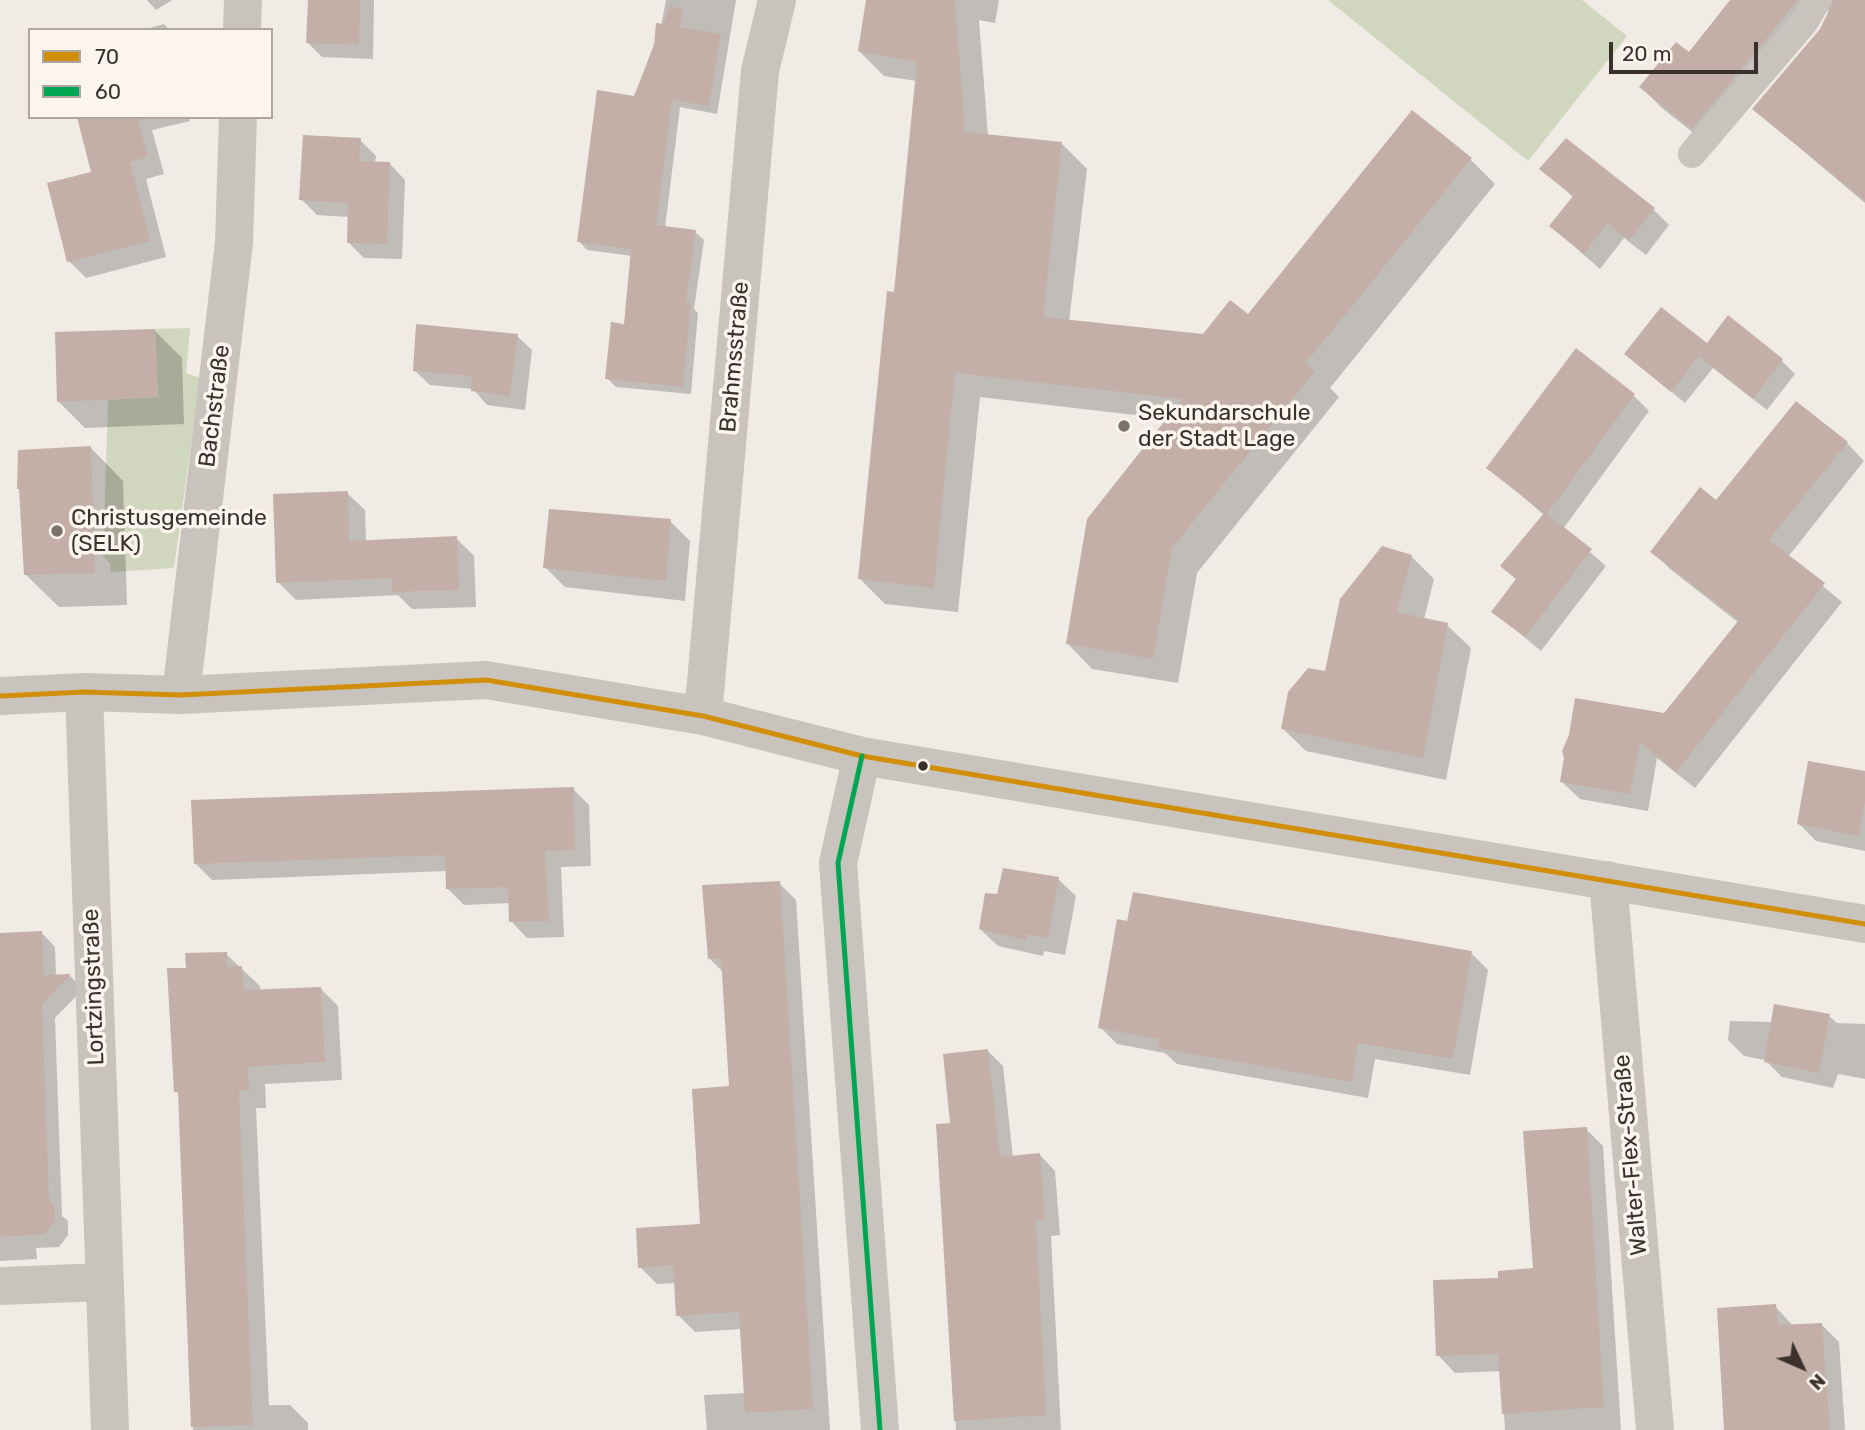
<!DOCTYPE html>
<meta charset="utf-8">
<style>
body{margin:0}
#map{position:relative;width:1865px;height:1430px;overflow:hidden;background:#f0ebe5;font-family:Rubik,sans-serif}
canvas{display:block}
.legend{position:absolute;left:28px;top:28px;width:245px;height:91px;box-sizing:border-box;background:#fbf5ee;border:2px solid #aea6a0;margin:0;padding:9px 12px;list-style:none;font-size:21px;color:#3b302b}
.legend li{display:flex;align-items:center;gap:14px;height:35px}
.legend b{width:35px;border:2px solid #aea6a0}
.north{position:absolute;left:1767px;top:1332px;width:70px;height:70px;-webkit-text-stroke:5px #fbf5ee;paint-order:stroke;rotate:134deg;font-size:19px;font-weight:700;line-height:28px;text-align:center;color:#3b302b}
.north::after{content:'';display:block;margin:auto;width:24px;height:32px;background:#3b302b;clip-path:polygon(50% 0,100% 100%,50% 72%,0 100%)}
.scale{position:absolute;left:1609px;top:42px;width:149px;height:32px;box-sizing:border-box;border:4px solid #3b302b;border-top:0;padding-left:9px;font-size:21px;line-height:24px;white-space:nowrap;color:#3b302b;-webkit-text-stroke:5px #fbf5ee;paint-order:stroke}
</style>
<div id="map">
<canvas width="1865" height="1430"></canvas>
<ul class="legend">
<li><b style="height:9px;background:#d18e09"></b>70</li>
<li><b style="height:9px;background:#00a651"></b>60</li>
</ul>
<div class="north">N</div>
<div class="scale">20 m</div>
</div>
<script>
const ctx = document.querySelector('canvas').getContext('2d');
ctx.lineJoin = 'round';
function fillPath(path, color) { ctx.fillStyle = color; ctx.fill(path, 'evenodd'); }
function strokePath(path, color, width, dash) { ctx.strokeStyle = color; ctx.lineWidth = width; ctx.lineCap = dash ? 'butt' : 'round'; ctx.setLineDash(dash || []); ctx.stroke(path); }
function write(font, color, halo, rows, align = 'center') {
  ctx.font = font + ' Rubik,sans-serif'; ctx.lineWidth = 7; ctx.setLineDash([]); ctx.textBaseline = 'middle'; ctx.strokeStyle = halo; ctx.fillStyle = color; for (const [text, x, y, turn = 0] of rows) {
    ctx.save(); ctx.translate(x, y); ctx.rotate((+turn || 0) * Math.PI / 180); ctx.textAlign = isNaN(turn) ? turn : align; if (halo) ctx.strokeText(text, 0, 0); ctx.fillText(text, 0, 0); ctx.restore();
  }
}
const green = new Path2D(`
 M 1328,0 L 1582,0 L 1627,36 L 1528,161 Z
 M 190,328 L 186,373 L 200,378 L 174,568 L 111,572 L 110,563 L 103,556 L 108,400 L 158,397 L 155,329 Z`);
const shadow = new Path2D(`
 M 147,0 L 172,0 L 156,10 Z
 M 309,0 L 374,0 L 373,59 L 322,57 L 308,43 Z
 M 666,0 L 736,0 L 717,114 L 680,107 L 665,228 L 695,232 L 704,240 L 694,309 L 698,313 L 691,394 L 616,387 L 607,378 L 626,326 L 632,256 L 587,250 L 579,241 L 661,26 Z
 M 868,0 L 999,0 L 995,23 L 979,20 L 988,136 L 1062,144 L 1087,169 L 1069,322 L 1204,336 L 1248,317 L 1471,160 L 1495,184 L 1330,388 L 1339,397 L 1197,573 L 1178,683 L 1092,669 L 1068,644 L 1169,419 L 980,397 L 958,612 L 885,604 L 860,579 L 896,294 L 917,81 L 884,76 L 859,51 Z
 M 1732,0 L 1850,0 L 1865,12 L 1865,203 L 1754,109 L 1823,27 L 1831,9 L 1825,13 L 1815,31 L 1714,149 L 1663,109 L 1641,87 L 1689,55 Z
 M 164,24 L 170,30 L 143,30 Z
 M 79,117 L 189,117 L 190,121 L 152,130 L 164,174 L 146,179 L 166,257 L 86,278 L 69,261 L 93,173 Z
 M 360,140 L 376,156 L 375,163 L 390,164 L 405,180 L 402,259 L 364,258 L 348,242 L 349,217 L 317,215 L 301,199 Z
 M 1542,169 L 1653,209 L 1669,225 L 1646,255 L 1624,238 L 1600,269 L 1551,226 L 1574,198 Z
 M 155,331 L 182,358 L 184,424 L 85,428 L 58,401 Z
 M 517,336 L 532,350 L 525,410 L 487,405 L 473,389 L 430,385 L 415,371 Z
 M 1707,345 L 1782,361 L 1795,374 L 1767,410 L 1713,368 L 1685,403 L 1626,354 Z
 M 1633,395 L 1649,411 L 1563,529 L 1606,566 L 1541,651 L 1493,611 L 1517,580 L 1503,566 L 1544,515 L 1488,467 Z
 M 1847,443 L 1864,461 L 1788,557 L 1842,602 L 1695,788 L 1657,758 L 1648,811 L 1580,799 L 1562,782 L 1665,715 L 1739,623 L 1670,569 L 1652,551 L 1717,502 Z
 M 91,448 L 123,481 L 127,605 L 59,607 L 26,575 Z
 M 347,493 L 365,510 L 366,542 L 456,538 L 474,556 L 476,607 L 412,609 L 398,595 L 296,600 L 278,582 Z
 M 670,521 L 690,541 L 685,601 L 565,587 L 545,567 Z
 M 1411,556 L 1434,579 L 1424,619 L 1447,625 L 1471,648 L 1446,780 L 1306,751 L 1282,728 Z
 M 1865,773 L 1865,851 L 1816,841 L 1799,824 Z
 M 573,789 L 589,805 L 591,866 L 561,867 L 564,937 L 527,938 L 511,921 L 510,903 L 464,905 L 447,888 L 447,871 L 212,880 L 196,864 Z
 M 1058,879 L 1076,896 L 1065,955 L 1044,951 L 1043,956 L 998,946 L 980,929 L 999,896 Z
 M 779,883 L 796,900 L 830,1430 L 707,1430 L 704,1395 L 746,1393 L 742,1329 L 695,1332 L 678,1315 L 676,1283 L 657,1284 L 640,1267 L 702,1226 L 731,1088 L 723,972 L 709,958 Z
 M 42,933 L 55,947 L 56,976 L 70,976 L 83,989 L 55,1018 L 62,1216 L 68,1221 L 68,1235 L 59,1247 L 36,1248 L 37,1259 L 0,1261 L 0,935 Z
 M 1471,953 L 1488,970 L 1470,1075 L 1375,1059 L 1368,1098 L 1177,1064 L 1165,1053 L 1117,1044 L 1100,1027 Z
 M 226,954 L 260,986 L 260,991 L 320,988 L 338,1006 L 342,1080 L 265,1084 L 266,1108 L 256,1108 L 269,1405 L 290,1405 L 308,1423 L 308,1430 L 193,1430 L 180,1096 L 176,1091 L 188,970 Z
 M 1829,1016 L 1837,1023 L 1865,1024 L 1865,1079 L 1838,1074 L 1833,1088 L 1782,1077 L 1765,1060 L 1744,1056 L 1728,1040 L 1730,1021 L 1773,1022 Z
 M 988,1051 L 1003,1066 L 1013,1158 L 1040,1155 L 1055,1171 L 1060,1235 L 1051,1236 L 1061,1430 L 956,1430 L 937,1126 L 952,1124 Z
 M 1586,1129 L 1603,1146 L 1621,1430 L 1505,1430 L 1501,1371 L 1455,1373 L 1438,1355 L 1500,1280 L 1535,1270 Z
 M 1775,1306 L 1793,1326 L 1821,1324 L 1839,1342 L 1845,1430 L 1726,1430 Z`);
const building = new Path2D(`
 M 308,0 L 360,0 L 359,45 L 306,43 Z
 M 866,0 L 955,0 L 965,132 L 1062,142 L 1043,317 L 1203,334 L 1230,300 L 1248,314 L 1412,110 L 1472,158 L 1306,363 L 1315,371 L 1172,548 L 1153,659 L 1066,644 L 1087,519 L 1182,399 L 955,373 L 934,588 L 858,579 L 887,291 L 894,292 L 917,62 L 858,51 Z
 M 1730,0 L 1798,0 L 1692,129 L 1639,87 L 1676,42 L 1689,52 Z
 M 1834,0 L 1865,0 L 1865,201 L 1752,109 L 1820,29 Z
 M 670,6 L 683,9 L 680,27 L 721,34 L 709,106 L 672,100 L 656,225 L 696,230 L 686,302 L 691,303 L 683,387 L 605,379 L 611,322 L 624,324 L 631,249 L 577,242 L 597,90 L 634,96 L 654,46 L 656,23 L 663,24 Z
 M 77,117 L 137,117 L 148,157 L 130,162 L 150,241 L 67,262 L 47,183 L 91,172 Z
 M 303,135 L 361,138 L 359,161 L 390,162 L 387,244 L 347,243 L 348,203 L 299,200 Z
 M 1566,138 L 1655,208 L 1629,240 L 1607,223 L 1584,254 L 1549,226 L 1573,196 L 1539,169 Z
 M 1661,307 L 1707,343 L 1728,315 L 1783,359 L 1753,399 L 1699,356 L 1671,392 L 1624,354 Z
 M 416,324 L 518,334 L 510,396 L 471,391 L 472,376 L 413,371 Z
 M 155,329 L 158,397 L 57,402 L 55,332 Z
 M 1576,348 L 1635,394 L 1547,514 L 1592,549 L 1525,637 L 1491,612 L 1516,579 L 1500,566 L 1544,513 L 1486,468 Z
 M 1796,401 L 1848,442 L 1769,540 L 1825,583 L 1676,772 L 1640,742 L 1630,794 L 1560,782 L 1564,758 L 1562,751 L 1569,735 L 1575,698 L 1664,713 L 1739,620 L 1650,552 L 1700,487 L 1716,500 Z
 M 91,446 L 95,573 L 24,575 L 19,489 L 17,489 L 18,450 Z
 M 348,491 L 349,541 L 457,536 L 459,590 L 392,592 L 392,578 L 276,583 L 273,494 Z
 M 549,509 L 671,519 L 666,581 L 543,568 Z
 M 1382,546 L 1412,555 L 1397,612 L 1448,623 L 1423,758 L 1281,729 L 1288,692 L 1308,668 L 1325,671 L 1340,599 Z
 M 1808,761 L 1865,771 L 1865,802 L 1859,836 L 1797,824 Z
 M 574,787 L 575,850 L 545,851 L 549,921 L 509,922 L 508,887 L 446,889 L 445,855 L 194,864 L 191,800 Z
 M 1003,868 L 1059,877 L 1048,938 L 1027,934 L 1026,940 L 979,929 L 985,893 L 997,894 Z
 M 780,881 L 813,1409 L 745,1413 L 739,1312 L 676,1316 L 673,1265 L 638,1268 L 636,1228 L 700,1224 L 692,1089 L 729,1086 L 721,958 L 708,959 L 702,885 Z
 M 1133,892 L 1472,951 L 1453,1059 L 1358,1043 L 1352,1082 L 1158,1048 L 1160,1039 L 1098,1028 L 1117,919 L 1127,921 Z
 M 42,931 L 44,975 L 71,974 L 42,1004 L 49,1200 L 55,1206 L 55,1221 L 45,1234 L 0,1237 L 0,933 Z
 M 227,952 L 227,967 L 242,966 L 244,990 L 321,987 L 325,1062 L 248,1067 L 249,1090 L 239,1091 L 253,1425 L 191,1427 L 178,1092 L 174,1092 L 167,968 L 186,968 L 185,953 Z
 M 1774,1004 L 1830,1014 L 1819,1073 L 1764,1062 Z
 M 988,1049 L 1000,1157 L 1040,1153 L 1045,1220 L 1036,1220 L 1046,1415 L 954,1421 L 936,1124 L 950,1123 L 943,1054 Z
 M 1587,1127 L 1604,1407 L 1502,1414 L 1498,1354 L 1436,1356 L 1433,1280 L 1498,1278 L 1498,1271 L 1533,1268 L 1523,1131 Z
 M 1776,1304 L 1778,1325 L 1822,1323 L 1830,1430 L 1724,1430 L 1717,1308 Z`);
const lane = new Path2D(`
 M 1692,154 L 1807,18 L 1817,0`);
const street = new Path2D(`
 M 242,30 L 243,0
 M 84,692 L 110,1430
 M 181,695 L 234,242 L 238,117
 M 0,696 L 84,692 L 181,695 L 486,680 L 703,716 L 862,756 L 1865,924
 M 703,716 L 760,71 L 777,0
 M 862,756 L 838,863 L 880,1430
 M 1608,880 L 1655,1430
 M 0,1286 L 104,1282`);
const bus1 = new Path2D(`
 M 0,696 L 84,692 L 181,695 L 486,680 L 703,716 L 862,756 L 1865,924`);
const bus2 = new Path2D(`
 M 862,756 L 838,863 L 880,1430`);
const markers = [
 [1124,426,7,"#7a716c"],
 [57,531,7,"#7a716c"],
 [923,766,6,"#3b302b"]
];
const streetNames = [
 ["Brahmsstraße",735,357,-85],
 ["Bachstraße",215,406,-83],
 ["Lortzingstraße",94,987,-92],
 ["Walter-Flex-Straße",1631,1155,-95]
];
const poiNames = [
 ["Sekundarschule",1138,413],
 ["der Stadt Lage",1138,439],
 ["Christusgemeinde",71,518],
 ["(SELK)",71,544]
];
fillPath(green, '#d1d6bf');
fillPath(shadow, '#0003');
fillPath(building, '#c3afa7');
strokePath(lane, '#c9c3be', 28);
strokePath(street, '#c9c3be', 38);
strokePath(bus1, '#d18e09', 5);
strokePath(bus2, '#00a651', 5);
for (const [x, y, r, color] of markers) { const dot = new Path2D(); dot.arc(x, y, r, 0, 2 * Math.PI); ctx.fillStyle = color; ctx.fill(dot); strokePath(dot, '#fbf5ee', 2.5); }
write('23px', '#3b302b', '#fbf5ee', streetNames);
write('23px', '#3b302b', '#fbf5ee', poiNames, 'left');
</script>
